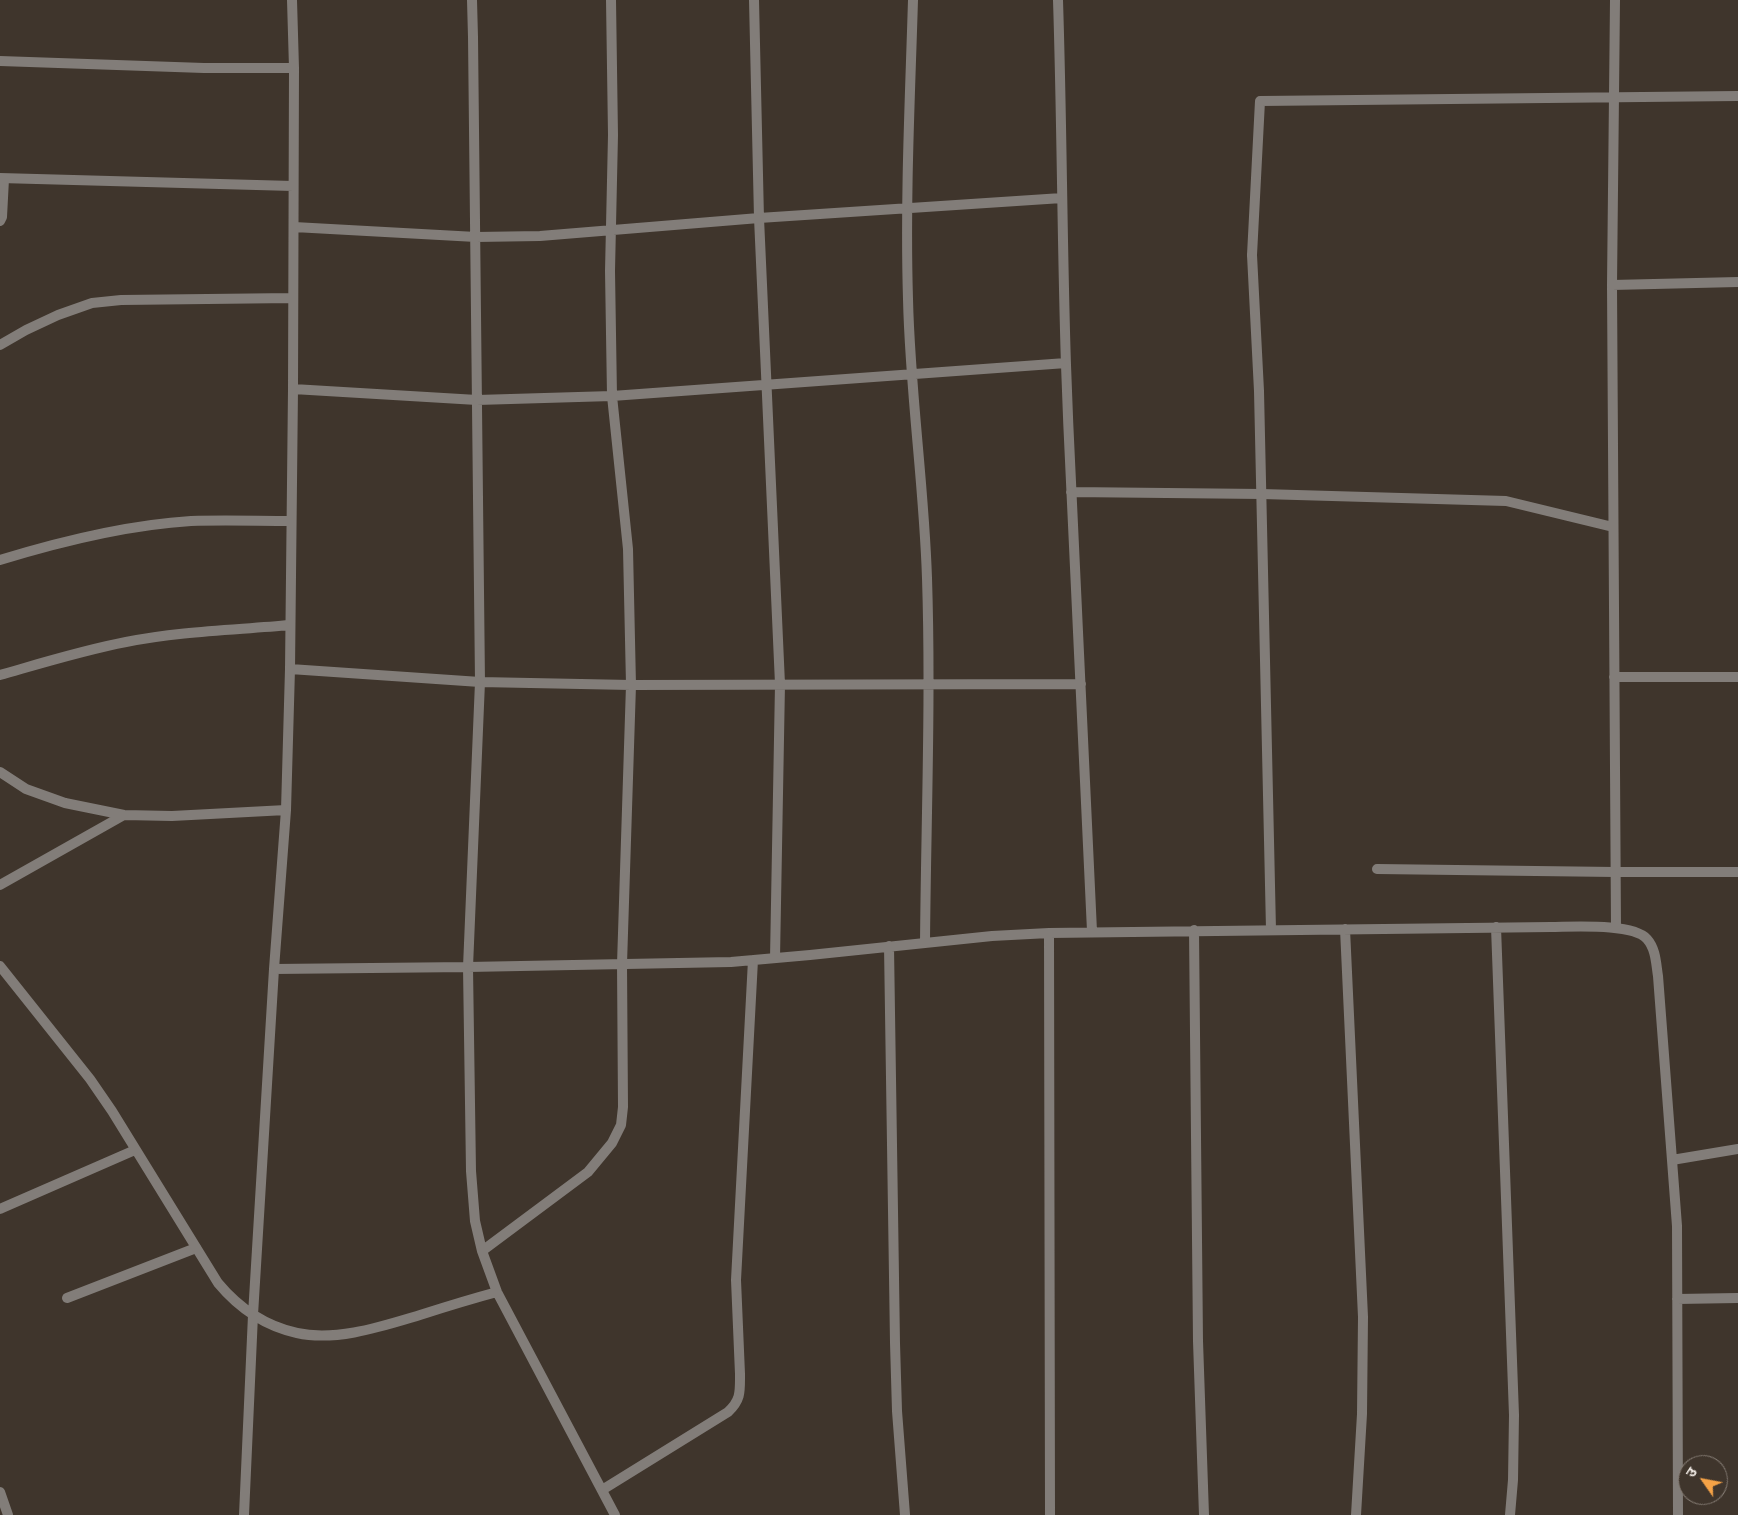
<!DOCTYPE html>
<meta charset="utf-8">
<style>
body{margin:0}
#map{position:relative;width:1738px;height:1515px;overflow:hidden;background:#3f352c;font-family:"DejaVu Sans","Noto Sans Devanagari",sans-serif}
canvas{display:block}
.north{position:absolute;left:1678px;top:1455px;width:50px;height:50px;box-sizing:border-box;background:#3f352c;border:1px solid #877e76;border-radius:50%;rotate:303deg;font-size:14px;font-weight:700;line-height:20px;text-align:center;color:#f2ece6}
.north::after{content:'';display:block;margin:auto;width:18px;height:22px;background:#f5a246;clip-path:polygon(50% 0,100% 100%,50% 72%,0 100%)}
</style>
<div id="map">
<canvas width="1738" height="1515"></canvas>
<div class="north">उ</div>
</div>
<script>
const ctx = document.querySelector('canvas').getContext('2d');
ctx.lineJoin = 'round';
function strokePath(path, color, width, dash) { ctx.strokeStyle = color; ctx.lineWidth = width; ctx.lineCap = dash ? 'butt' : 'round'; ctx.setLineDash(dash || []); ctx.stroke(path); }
const lane = new Path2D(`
 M 1252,255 L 1259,391 L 1271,930
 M 1377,869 L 1615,872
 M 67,1298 L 196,1248`);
const street = new Path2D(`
 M 472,0 L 473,37 L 480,682 L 468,967 L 471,1171 L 475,1221 L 482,1251 L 497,1292 L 615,1515
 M 754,0 L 759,218 L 780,684 L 775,958
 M 913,0 C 910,99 905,199 908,299 C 910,392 924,484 927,578 C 931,699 926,821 925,943
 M 1058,0 C 1062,122 1062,243 1066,365 C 1073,554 1083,743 1092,931
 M 1615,0 L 1612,285 L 1616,928
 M 0,61 L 204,68 L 294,68
 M 0,178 L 293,186
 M 0,221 L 2,217 L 4,179
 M 294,227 L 476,237 L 540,236 L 759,218 L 1062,198
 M 1252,255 L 1260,101 L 1738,96
 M 1612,285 L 1738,282
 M 0,345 L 26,330 L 58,315 L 92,303 L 121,300 L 293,298
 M 293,389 L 477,400 L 612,396 L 1066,363
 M 1071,492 L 1262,494 L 1506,501 L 1613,527
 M 0,560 C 62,541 126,525 191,521 C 224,520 258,521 291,521
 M 290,669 L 480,682 L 631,685 L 1081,684
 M 0,675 C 42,663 84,650 126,642 C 180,631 236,630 290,625
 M 1614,677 L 1738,677
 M 0,772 L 26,789 L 65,803 L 124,815 L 172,816 L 286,810
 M 1615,872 L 1738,872
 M 0,885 L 124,815
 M 1496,927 L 1514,1415 L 1513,1480 L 1510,1515
 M 1345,929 L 1363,1317 L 1362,1414 L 1356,1515
 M 1194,930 L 1198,1341 L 1204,1515
 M 1049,933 L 1050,1515
 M 889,946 L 895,1343 L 897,1411 L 905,1515
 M 0,966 L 90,1079 L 112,1111 L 218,1283 C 238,1307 265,1326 297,1333 C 336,1342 383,1326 420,1315 C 445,1307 471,1299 497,1292
 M 274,969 L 468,967 L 731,962 L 810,955 L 992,936 L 1049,933 L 1551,927 C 1572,927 1633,923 1647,939 C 1656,949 1656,964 1658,976 L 1677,1226 L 1678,1515
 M 1672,1160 L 1738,1149
 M 0,1209 L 135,1150
 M 482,1251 L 588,1172 L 612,1143 L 621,1125 L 623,1107 L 622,964 L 631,685 L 628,549 L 612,396 L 610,271 L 613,135 L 611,0
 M 1677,1299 L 1738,1298
 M 602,1490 L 728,1412 C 741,1400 740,1392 740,1374 L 736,1280 L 753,960
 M 0,1492 L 8,1515
 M 244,1515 L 253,1315 L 274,969 L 286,810 L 290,669 L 293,389 L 294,68 L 292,0`);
strokePath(lane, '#827d79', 10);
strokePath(street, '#827d79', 10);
</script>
